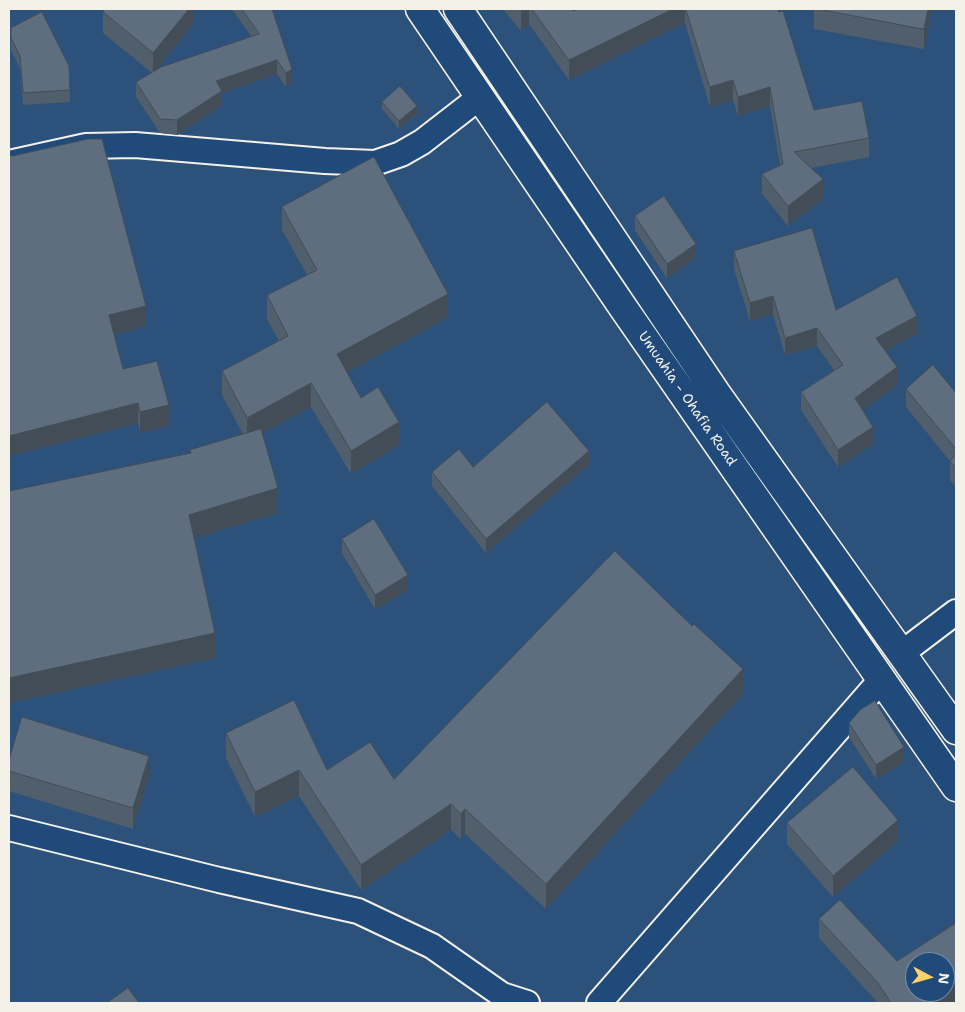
<!DOCTYPE html>
<style>
body{margin:0}
#map{position:relative;width:965px;height:1012px;overflow:hidden;background:#2c517b;font-family:"Shantell Sans",sans-serif}
canvas{display:block}
.frame{position:absolute;inset:0;border:10px solid #f4f1e8;pointer-events:none}
.north{position:absolute;left:905px;top:952px;width:50px;height:50px;box-sizing:border-box;background:#1f4a7a;border:1px solid #748da6;border-radius:50%;rotate:96deg;font-size:14px;font-weight:700;line-height:20px;text-align:center;color:#f4f1e8}
.north::after{content:'';display:block;margin:auto;width:18px;height:22px;background:#ffd166;clip-path:polygon(50% 0,100% 100%,50% 72%,0 100%)}
</style>
<div id="map">
<canvas width="965" height="1012"></canvas>
<div class="frame"></div>
<div class="north">N</div>
</div>
<script>
const ctx = document.querySelector('canvas').getContext('2d');
ctx.lineJoin = 'round';
function strokePath(path, color, width, dash) { ctx.strokeStyle = color; ctx.lineWidth = width; ctx.lineCap = dash ? 'butt' : 'round'; ctx.setLineDash(dash || []); ctx.stroke(path); }
function fillPath(path, color) { ctx.fillStyle = color; ctx.fill(path, 'evenodd'); }
function write(font, color, halo, rows, align = 'center') {
  ctx.font = font + ' "Shantell Sans",sans-serif'; ctx.lineWidth = 5; ctx.setLineDash([]); ctx.textBaseline = 'middle'; ctx.strokeStyle = halo; ctx.fillStyle = color; for (const [text, x, y, turn = 0] of rows) {
    ctx.save(); ctx.translate(x, y); ctx.rotate((+turn || 0) * Math.PI / 180); ctx.textAlign = isNaN(turn) ? turn : align; if (halo) ctx.strokeText(text, 0, 0); ctx.fillText(text, 0, 0); ctx.restore();
  }
}
const minor = new Path2D(`
 M 9,163 L 86,146 L 135,145 L 325,161 L 375,163 L 401,154 L 422,142 L 480,97
 M 902,653 L 956,612
 M 9,828 L 219,880 L 358,911 L 432,946 L 502,995 L 527,1003
 M 599,1003 L 881,680`);
const secondary = new Path2D(`
 M 420,9 L 622,306 L 956,787
 M 458,9 L 716,393 L 956,730`);
const wall = new Path2D(`
 M 194,9 L 194,23 L 156,70 L 251,36 L 232,9 L 272,9 L 292,84 L 286,87 L 277,74 L 222,93 L 222,105 L 177,135 L 160,133 L 136,97 L 136,82 L 152,73 L 103,33 L 103,12 Z
 M 503,9 L 572,9 L 573,11 L 578,9 L 777,9 L 814,110 L 869,138 L 869,157 L 811,168 L 823,199 L 788,226 L 762,194 L 762,174 L 780,165 L 770,106 L 738,116 L 733,100 L 710,107 L 685,23 L 569,80 L 529,24 L 521,31 Z
 M 814,9 L 932,9 L 924,49 L 814,29 Z
 M 11,28 L 70,90 L 70,102 L 23,105 L 20,68 L 11,50 Z
 M 382,102 L 417,114 L 399,129 L 382,109 Z
 M 9,155 L 146,326 L 114,335 L 123,369 L 169,426 L 140,433 L 138,423 L 9,456 Z
 M 282,207 L 448,317 L 347,372 L 361,398 L 399,445 L 351,474 L 311,407 L 262,433 L 278,513 L 194,538 L 215,658 L 9,703 L 9,491 L 190,453 L 190,450 L 243,434 L 222,395 L 222,371 L 279,341 L 267,319 L 267,295 L 307,275 L 282,230 Z
 M 635,216 L 696,258 L 667,278 L 635,230 Z
 M 734,251 L 836,310 L 917,334 L 885,351 L 897,385 L 863,410 L 873,444 L 838,467 L 801,410 L 801,392 L 834,370 L 817,346 L 785,355 L 773,314 L 750,321 L 734,269 Z
 M 906,389 L 956,393 L 956,486 L 950,481 L 950,461 L 906,407 Z
 M 589,465 L 486,553 L 432,486 L 432,472 L 473,467 Z
 M 342,539 L 408,590 L 375,609 L 342,553 Z
 M 743,694 L 546,909 L 465,834 L 461,839 L 451,830 L 361,890 L 299,796 L 255,817 L 226,758 L 226,733 L 327,770 L 394,779 Z
 M 849,723 L 904,762 L 876,779 L 849,737 Z
 M 9,760 L 149,777 L 133,829 L 9,791 Z
 M 787,823 L 898,841 L 833,897 L 787,844 Z
 M 819,919 L 897,961 L 956,1003 L 878,1003 L 819,938 Z`);
const shadedWall = new Path2D(`
 M 189,9 L 194,9 L 194,23 L 153,74 L 153,53 Z
 M 524,9 L 529,9 L 529,24 L 521,31 L 521,11 Z
 M 673,9 L 685,9 L 685,23 L 569,80 L 569,60 Z
 M 928,9 L 932,9 L 924,49 L 924,29 Z
 M 277,60 L 277,74 L 222,93 L 222,105 L 177,135 L 177,120 L 216,81 Z
 M 292,69 L 292,84 L 286,87 L 286,73 Z
 M 733,80 L 733,100 L 710,107 L 710,87 Z
 M 770,87 L 770,106 L 738,116 L 738,97 Z
 M 417,106 L 417,114 L 399,129 L 399,121 Z
 M 823,179 L 823,199 L 788,226 L 788,206 Z
 M 696,244 L 696,258 L 667,278 L 667,264 Z
 M 448,294 L 448,317 L 337,378 L 337,354 Z
 M 773,296 L 773,314 L 750,321 L 750,303 Z
 M 146,306 L 146,326 L 109,336 L 109,315 Z
 M 917,316 L 917,334 L 876,356 L 876,338 Z
 M 817,328 L 817,346 L 785,355 L 785,338 Z
 M 897,367 L 897,385 L 855,416 L 855,398 Z
 M 311,383 L 311,407 L 247,441 L 247,418 Z
 M 138,403 L 138,423 L 9,456 L 9,436 Z
 M 169,405 L 169,426 L 140,433 L 140,412 Z
 M 399,422 L 399,445 L 351,474 L 351,451 Z
 M 873,427 L 873,444 L 838,467 L 838,450 Z
 M 589,451 L 589,465 L 486,553 L 486,539 Z
 M 278,488 L 278,513 L 189,540 L 189,515 Z
 M 408,575 L 408,590 L 375,609 L 375,595 Z
 M 215,633 L 215,658 L 9,703 L 9,678 Z
 M 743,669 L 743,694 L 546,909 L 546,884 Z
 M 904,747 L 904,762 L 876,779 L 876,765 Z
 M 149,756 L 149,777 L 133,829 L 133,808 Z
 M 299,770 L 299,796 L 255,817 L 255,792 Z
 M 451,804 L 451,830 L 361,890 L 361,865 Z
 M 465,809 L 465,834 L 461,839 L 461,814 Z
 M 898,820 L 898,841 L 833,897 L 833,876 Z
 M 956,983 L 956,1003 L 925,1003 L 943,992 L 945,992 L 945,990 Z`);
const building = new Path2D(`
 M 105,9 L 189,9 L 153,53 L 103,12 Z
 M 242,9 L 272,9 L 292,69 L 286,73 L 277,60 L 216,81 L 222,91 L 177,120 L 160,119 L 136,82 L 161,67 L 259,34 Z
 M 532,9 L 572,9 L 573,11 L 578,9 L 673,9 L 569,60 Z
 M 686,9 L 777,9 L 779,12 L 783,11 L 814,110 L 862,101 L 869,138 L 794,152 L 823,179 L 788,206 L 762,174 L 783,164 L 770,87 L 738,97 L 733,80 L 710,87 Z
 M 818,9 L 928,9 L 924,29 Z
 M 42,12 L 69,66 L 70,90 L 23,93 L 20,56 L 11,38 L 11,28 Z
 M 400,86 L 417,106 L 399,121 L 382,102 Z
 M 88,139 L 102,139 L 146,306 L 109,315 L 123,369 L 157,361 L 169,405 L 140,412 L 138,403 L 9,436 L 9,155 L 12,156 Z
 M 374,157 L 448,294 L 337,354 L 361,398 L 378,387 L 399,422 L 351,451 L 311,383 L 247,418 L 222,371 L 288,336 L 267,295 L 317,270 L 282,207 Z
 M 664,196 L 696,244 L 667,264 L 635,216 Z
 M 812,228 L 836,310 L 897,277 L 917,316 L 876,338 L 897,367 L 855,398 L 873,427 L 838,450 L 801,392 L 843,365 L 817,328 L 785,338 L 773,296 L 750,303 L 734,251 Z
 M 933,365 L 956,393 L 956,449 L 906,389 Z
 M 547,402 L 589,451 L 486,539 L 432,472 L 459,449 L 473,467 Z
 M 261,429 L 278,488 L 189,515 L 215,633 L 9,678 L 9,491 L 191,453 L 190,450 Z
 M 956,454 L 956,467 L 950,462 Z
 M 374,519 L 408,575 L 375,595 L 342,539 Z
 M 615,551 L 692,626 L 694,624 L 743,669 L 546,884 L 465,809 L 461,814 L 451,804 L 361,865 L 299,770 L 255,792 L 226,733 L 294,700 L 327,770 L 370,742 L 394,779 Z
 M 875,701 L 904,747 L 876,765 L 849,723 L 860,710 Z
 M 22,717 L 149,756 L 133,808 L 9,771 L 9,760 Z
 M 853,767 L 898,820 L 833,876 L 787,823 Z
 M 840,900 L 897,961 L 956,923 L 956,983 L 945,990 L 945,962 L 915,962 L 915,992 L 943,992 L 925,1003 L 891,1003 L 878,983 L 819,919 Z
 M 128,988 L 139,1003 L 107,1003 Z`);
const streetNames = [
 ["Umuahia - Ohafia Road",687,399,55]
];
strokePath(minor, '#f4f1e8', 28);
strokePath(secondary, '#f4f1e8', 31);
strokePath(minor, '#1f4a7a', 24);
strokePath(secondary, '#1f4a7a', 28);
fillPath(wall, '#515f6c');
fillPath(shadedWall, '#424d58');
fillPath(building, '#5e6e7e');
strokePath(building, '#424d58', 1);
write('14px', '#f4f1e8', '#1f4a7a', streetNames);
</script>
